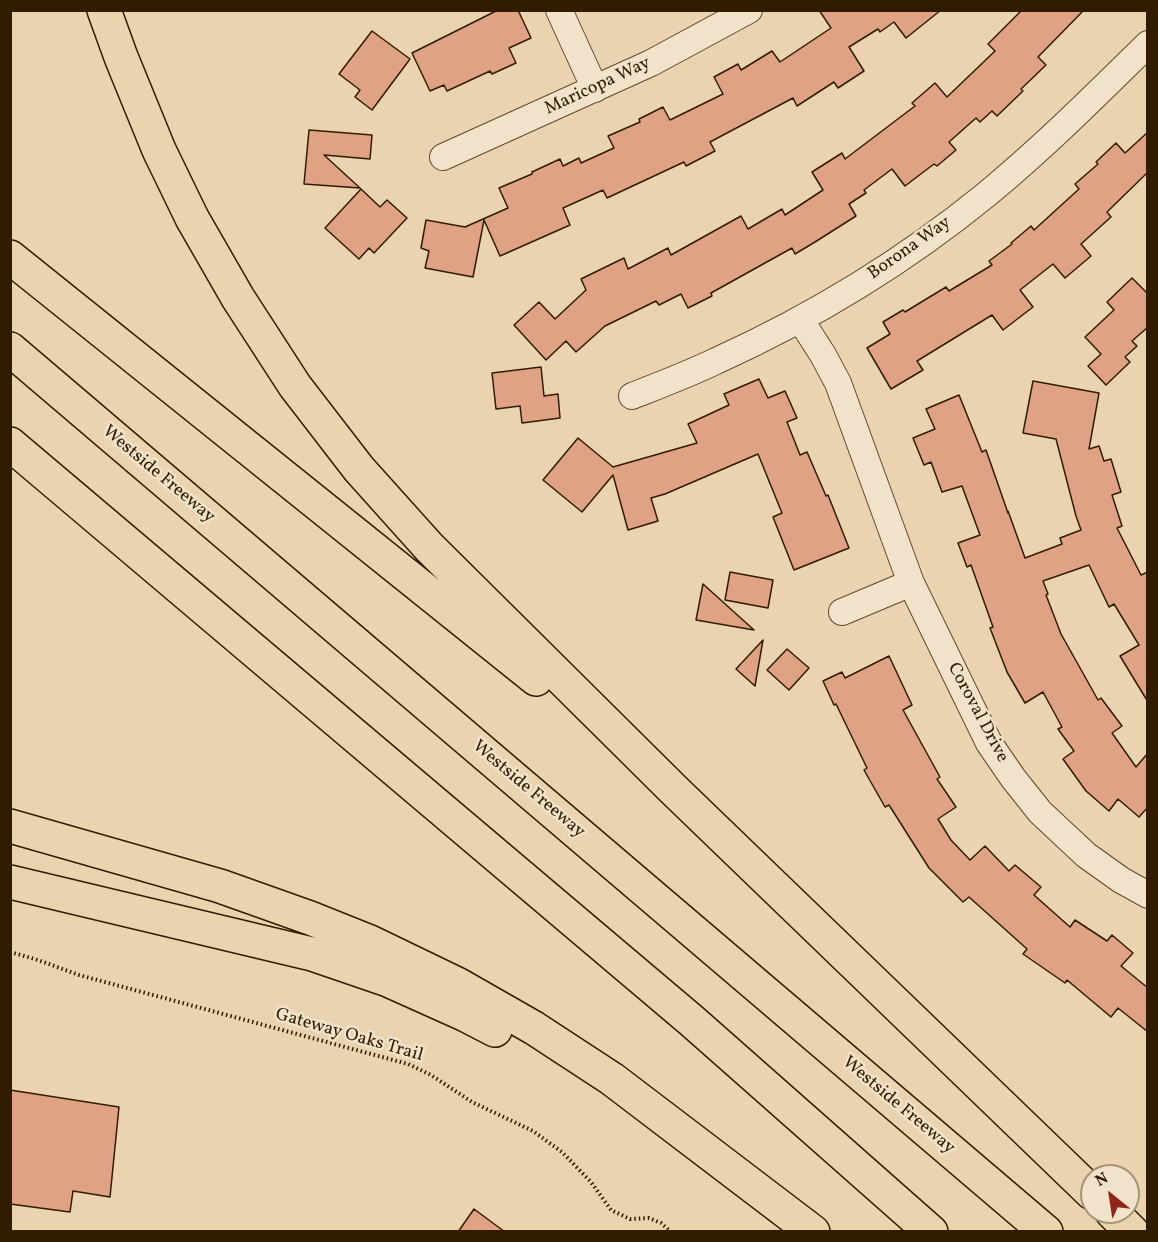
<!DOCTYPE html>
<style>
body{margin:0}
#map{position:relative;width:1158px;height:1242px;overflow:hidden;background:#ead3ae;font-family:Vollkorn,serif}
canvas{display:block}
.frame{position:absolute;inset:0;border:12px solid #311c00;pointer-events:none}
.north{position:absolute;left:1080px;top:1164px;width:60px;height:60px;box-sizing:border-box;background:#f1e2ca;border:2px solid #a49379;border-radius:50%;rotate:330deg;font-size:16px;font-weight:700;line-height:24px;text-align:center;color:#311c00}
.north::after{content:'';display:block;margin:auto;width:21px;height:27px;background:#8f2418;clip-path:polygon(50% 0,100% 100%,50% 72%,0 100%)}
</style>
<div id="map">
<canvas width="1158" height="1242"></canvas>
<div class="frame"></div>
<div class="north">N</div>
</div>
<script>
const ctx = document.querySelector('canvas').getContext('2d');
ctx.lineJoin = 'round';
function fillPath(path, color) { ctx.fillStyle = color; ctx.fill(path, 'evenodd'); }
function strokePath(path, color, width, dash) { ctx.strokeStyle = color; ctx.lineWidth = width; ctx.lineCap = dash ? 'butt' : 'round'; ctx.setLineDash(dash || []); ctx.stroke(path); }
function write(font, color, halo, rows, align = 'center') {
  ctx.font = font + ' Vollkorn,serif'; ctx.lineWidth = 5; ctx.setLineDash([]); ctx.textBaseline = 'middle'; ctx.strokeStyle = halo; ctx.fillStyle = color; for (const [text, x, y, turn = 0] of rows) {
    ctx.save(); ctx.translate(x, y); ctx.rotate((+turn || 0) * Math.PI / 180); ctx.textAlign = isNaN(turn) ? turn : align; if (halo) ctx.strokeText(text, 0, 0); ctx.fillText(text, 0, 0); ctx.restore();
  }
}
const building = new Path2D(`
 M 498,10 L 518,10 L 531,38 L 509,48 L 516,63 L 492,74 L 490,71 L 447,91 L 444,85 L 430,91 L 412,53 Z
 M 819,10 L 941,10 L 906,38 L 894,22 L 880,32 L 878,29 L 849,47 L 864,71 L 838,88 L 834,82 L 797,106 L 793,98 L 710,142 L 715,151 L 686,166 L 684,162 L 607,198 L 603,190 L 563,208 L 570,225 L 500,256 L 484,220 L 473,277 L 425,268 L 429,251 L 421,248 L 426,220 L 465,227 L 508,208 L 499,188 L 532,174 L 532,172 L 560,159 L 563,166 L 579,158 L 581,163 L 614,148 L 608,136 L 640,122 L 639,119 L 663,107 L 670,120 L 723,94 L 714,77 L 738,64 L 741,70 L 772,51 L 780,62 L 831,28 Z
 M 1022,10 L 1084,10 L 1038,57 L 1046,65 L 1021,89 L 1023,91 L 997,116 L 992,111 L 980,122 L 976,118 L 949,142 L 956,150 L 937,166 L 934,164 L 905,186 L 892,169 L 864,190 L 866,193 L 849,204 L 856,216 L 815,242 L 795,254 L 792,248 L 711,293 L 712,296 L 688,308 L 681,294 L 659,305 L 656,301 L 605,326 L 576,352 L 566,341 L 546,360 L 514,325 L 539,302 L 555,319 L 586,290 L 581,279 L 624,258 L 628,269 L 668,248 L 671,255 L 741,216 L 748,229 L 782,209 L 785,215 L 823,190 L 812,172 L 842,153 L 845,159 L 915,106 L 912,103 L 935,83 L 947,97 L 995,51 L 988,44 Z
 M 372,31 L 410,59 L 372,110 L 355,97 L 360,90 L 339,74 Z
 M 309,130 L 372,135 L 370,159 L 324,155 L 360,188 L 304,184 Z
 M 1148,132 L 1148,172 L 1107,212 L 1111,217 L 1081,244 L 1091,256 L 1065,278 L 1053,264 L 1020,290 L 1033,307 L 1003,330 L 992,315 L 917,361 L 923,370 L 891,389 L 867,348 L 890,334 L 883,322 L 903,310 L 905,312 L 946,287 L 949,291 L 992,265 L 989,261 L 1012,244 L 1011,243 L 1031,226 L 1034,230 L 1079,189 L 1075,184 L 1098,164 L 1096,162 L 1116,143 L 1125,153 Z
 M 361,189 L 380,207 L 387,200 L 407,218 L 374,253 L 369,248 L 359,259 L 325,228 Z
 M 1132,278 L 1148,294 L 1148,327 L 1132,341 L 1137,346 L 1125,357 L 1130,362 L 1106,385 L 1088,366 L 1101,354 L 1085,337 L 1114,310 L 1107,302 Z
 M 541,367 L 544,396 L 558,394 L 560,418 L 522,423 L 520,406 L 496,409 L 492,373 Z
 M 759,379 L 768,398 L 785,391 L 797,418 L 787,422 L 800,455 L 807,452 L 826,496 L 828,495 L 849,548 L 794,570 L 773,517 L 782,513 L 758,454 L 665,494 L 651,498 L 658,521 L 628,530 L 613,475 L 582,512 L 543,480 L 578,438 L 613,467 L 697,443 L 688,424 L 729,405 L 724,394 Z
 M 1033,381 L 1099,393 L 1089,449 L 1099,446 L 1104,461 L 1111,459 L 1121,492 L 1112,495 L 1122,526 L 1117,528 L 1141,575 L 1148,572 L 1148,702 L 1120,656 L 1139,645 L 1114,604 L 1109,607 L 1089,565 L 1043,581 L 1048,594 L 1046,595 L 1061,634 L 1098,700 L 1101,698 L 1122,726 L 1112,733 L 1136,767 L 1148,753 L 1148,807 L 1139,817 L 1118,799 L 1109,811 L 1086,791 L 1063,759 L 1074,751 L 1058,729 L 1062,727 L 1043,692 L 1025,703 L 1007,672 L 990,628 L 993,627 L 971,565 L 967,567 L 958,543 L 980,535 L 962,486 L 942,492 L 931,462 L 924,465 L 913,438 L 935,429 L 926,409 L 959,395 L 982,452 L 986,450 L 1008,513 L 1008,511 L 1025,558 L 1062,544 L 1060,538 L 1081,530 L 1076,516 L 1056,439 L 1023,433 Z
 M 730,572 L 773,580 L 768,608 L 725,600 Z
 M 703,584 L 754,630 L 696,620 Z
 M 763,640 L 755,686 L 736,669 Z
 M 787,649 L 809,668 L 789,690 L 767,670 Z
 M 889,656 L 912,705 L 903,710 L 940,777 L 937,779 L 956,807 L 938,819 L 951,840 L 970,860 L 985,846 L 1009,871 L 1015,865 L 1041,887 L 1034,895 L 1070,927 L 1075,920 L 1107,941 L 1112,935 L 1133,953 L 1121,966 L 1148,988 L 1148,1032 L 1118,1008 L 1111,1017 L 1067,980 L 1065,983 L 1023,954 L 1027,949 L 969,897 L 963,902 L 929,868 L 889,805 L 885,807 L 864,770 L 867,768 L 836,704 L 834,705 L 823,681 L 842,672 L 845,678 Z
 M 10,1090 L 119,1107 L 110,1197 L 73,1191 L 70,1212 L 10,1204 Z
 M 474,1209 L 505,1232 L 458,1232 Z`);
const path = new Path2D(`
 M 10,952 L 38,960 L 79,975 L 408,1064 L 431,1075 L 472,1102 L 533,1131 L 562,1152 L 591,1182 L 611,1210 L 630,1219 L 649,1218 L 661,1223 L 671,1232`);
const minor = new Path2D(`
 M 559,10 L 595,89
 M 443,157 L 651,63 L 749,10
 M 800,319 L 823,355 L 838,383 L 911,583 L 989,743 L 1013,778 L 1040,812 L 1086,855 L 1121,880 L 1148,895
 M 632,396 C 660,385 689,374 716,361 C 813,317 905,261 987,194 C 1044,147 1095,96 1148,44
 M 842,612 L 911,583`);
const motorway = new Path2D(`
 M 104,10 L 121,57 L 159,150 L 192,218 L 238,298 L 295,386 L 359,469 L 429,547 L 673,789 L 1092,1193
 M 10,257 L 536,679
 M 10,349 L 1046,1232
 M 10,444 L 692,1021 L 931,1232
 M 10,826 L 220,886 L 310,918 L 370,942 L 457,984 L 534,1028 L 612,1079 L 813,1232
 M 10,882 L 312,954 L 388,980 L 466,1015 L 495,1030
 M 1112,1212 L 1132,1232`);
const streetNames = [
 ["Maricopa Way",598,87,-25],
 ["Borona Way",910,249,-35],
 ["Westside Freeway",158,475,40],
 ["Coroval Drive",977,713,62],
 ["Westside Freeway",528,790,40],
 ["Gateway Oaks Trail",349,1036,16],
 ["Westside Freeway",898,1106,40]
];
fillPath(building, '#e0a284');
strokePath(building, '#311c00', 1.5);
strokePath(minor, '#5f4a2c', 28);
strokePath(motorway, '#311c00', 36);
strokePath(path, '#311c00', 4, [1.5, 3]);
strokePath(minor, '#f1e2ca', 26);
strokePath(motorway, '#ead3ae', 33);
write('18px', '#311c00', '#f1e2ca', streetNames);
</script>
